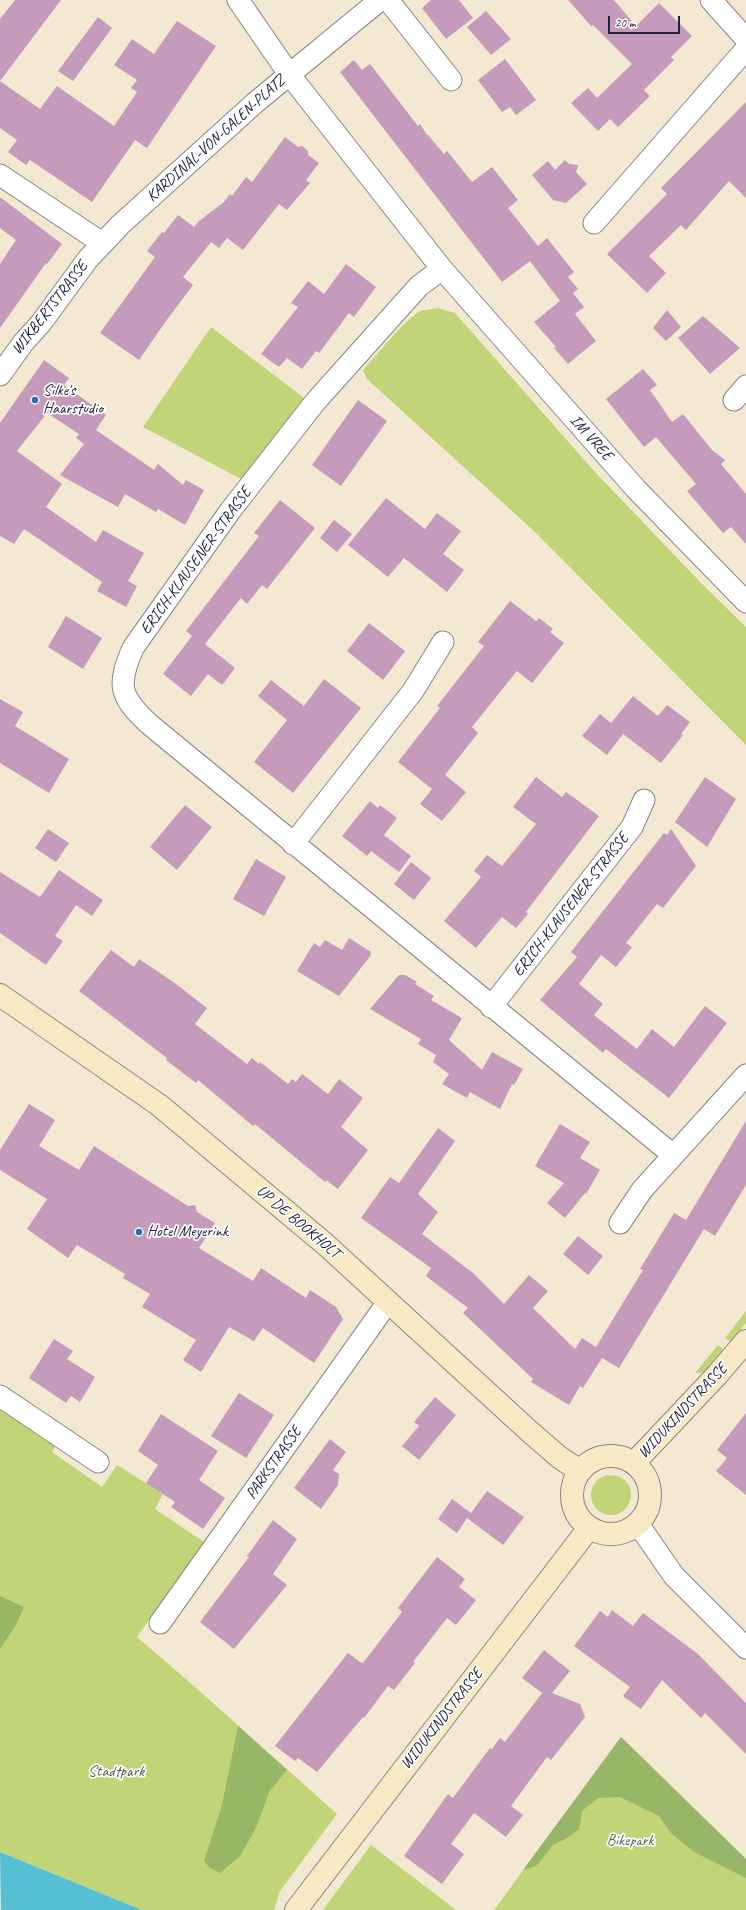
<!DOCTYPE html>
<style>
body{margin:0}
#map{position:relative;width:746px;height:1910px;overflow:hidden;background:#f3e8d1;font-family:Caveat,sans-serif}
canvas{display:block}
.scale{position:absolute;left:608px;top:16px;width:72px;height:18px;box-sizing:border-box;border:2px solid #22223b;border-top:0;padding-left:5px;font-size:12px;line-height:14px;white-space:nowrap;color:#22223b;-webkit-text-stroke:3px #fff;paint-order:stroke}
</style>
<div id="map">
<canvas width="746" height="1910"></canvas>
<div class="scale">20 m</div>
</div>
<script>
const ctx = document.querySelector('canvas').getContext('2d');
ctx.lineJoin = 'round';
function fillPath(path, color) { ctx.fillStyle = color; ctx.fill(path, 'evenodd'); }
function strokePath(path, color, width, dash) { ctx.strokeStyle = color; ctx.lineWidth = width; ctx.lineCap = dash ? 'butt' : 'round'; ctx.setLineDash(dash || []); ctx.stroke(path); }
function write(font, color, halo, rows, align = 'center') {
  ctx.font = font + ' Caveat,sans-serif'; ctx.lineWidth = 3.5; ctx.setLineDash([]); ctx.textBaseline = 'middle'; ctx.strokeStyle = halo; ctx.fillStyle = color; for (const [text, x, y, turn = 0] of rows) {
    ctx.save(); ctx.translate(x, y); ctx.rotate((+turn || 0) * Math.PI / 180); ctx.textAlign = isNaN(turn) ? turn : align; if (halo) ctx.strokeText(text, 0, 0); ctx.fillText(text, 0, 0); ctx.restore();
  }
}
const green = new Path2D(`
 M 438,308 L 455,313 L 594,471 L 702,584 L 746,627 L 746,745 L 534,531 L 367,379 L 363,370 L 400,328 L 412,317 L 420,311 Z
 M 211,327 L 304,398 L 241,479 L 143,427 Z
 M 746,1311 L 746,1323 L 731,1342 L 725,1338 Z
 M 718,1345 L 725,1350 L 706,1372 L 695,1373 Z
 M 0,1408 L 56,1445 L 52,1452 L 102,1487 L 117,1465 L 163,1494 L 155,1509 L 204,1542 L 137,1637 L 195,1687 L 337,1814 L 280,1891 L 274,1910 L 142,1910 L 0,1852 Z
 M591 1495a20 20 0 1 1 40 0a20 20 0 1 1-40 0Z
 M 621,1737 L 746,1859 L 746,1910 L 494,1910 Z
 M 371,1845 L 456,1910 L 323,1910 Z`);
const forest = new Path2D(`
 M 0,1596 L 24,1607 L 16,1625 L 0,1649 Z
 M 238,1726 L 287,1770 L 269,1792 L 256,1828 L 240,1856 L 220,1873 L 210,1868 L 204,1861 L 222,1805 Z
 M 621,1737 L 746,1859 L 746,1878 L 694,1852 L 670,1832 L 659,1816 L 620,1797 L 598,1798 L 582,1811 L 579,1829 L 569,1837 L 553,1845 L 536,1866 L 523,1870 Z`);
const water = new Path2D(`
 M 0,1852 L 142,1910 L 1,1910 Z`);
const building = new Path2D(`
 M 15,0 L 61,0 L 0,81 L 40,109 L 57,86 L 114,126 L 137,92 L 131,88 L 137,80 L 114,65 L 132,39 L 154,54 L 177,21 L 216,46 L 147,148 L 135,140 L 92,202 L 30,160 L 26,165 L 8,152 L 17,140 L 0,128 L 0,19 Z
 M 431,0 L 459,0 L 473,18 L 446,39 L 422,8 Z
 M 568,0 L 614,0 L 636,26 L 659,3 L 692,36 L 671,57 L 674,60 L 644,90 L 650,96 L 618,127 L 610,119 L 598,131 L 571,103 L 588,88 L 597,98 L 632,64 L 593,25 L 591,26 Z
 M 486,11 L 511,39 L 491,55 L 467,27 Z
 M 98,17 L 112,28 L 73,81 L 58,71 Z
 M 505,59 L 536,100 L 516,115 L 510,107 L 502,112 L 478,80 Z
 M 354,60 L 362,70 L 370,64 L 418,126 L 420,124 L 427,135 L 428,135 L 444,154 L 447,151 L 472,182 L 492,167 L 518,200 L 508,208 L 538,246 L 547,238 L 574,272 L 568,277 L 578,289 L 573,293 L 584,307 L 575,314 L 596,341 L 568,364 L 554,348 L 556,347 L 534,322 L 560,301 L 530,261 L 502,282 L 340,72 Z
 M 746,102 L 746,198 L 729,181 L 686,230 L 681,225 L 649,256 L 666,273 L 647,293 L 607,254 L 667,194 L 661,188 Z
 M 285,137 L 298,147 L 302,146 L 308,151 L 308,155 L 319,163 L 306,180 L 310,183 L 287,210 L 279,204 L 243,250 L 227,238 L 219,248 L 211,242 L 183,277 L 193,285 L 166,321 L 139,360 L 100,333 L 155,257 L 147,251 L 162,232 L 164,233 L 178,215 L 194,227 L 199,221 L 224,202 L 230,194 L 232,196 L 246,177 L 252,182 Z
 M 565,160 L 569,164 L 578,165 L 576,172 L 587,184 L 566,203 L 553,200 L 532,175 L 548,161 L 555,170 Z
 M 0,197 L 62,244 L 47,264 L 46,263 L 0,328 L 0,264 L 16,240 L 0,228 Z
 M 346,264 L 376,287 L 354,317 L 349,313 L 319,353 L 316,351 L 302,369 L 287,358 L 279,367 L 261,354 L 298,307 L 291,303 L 308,281 L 324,294 Z
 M 667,310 L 681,327 L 666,341 L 653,328 Z
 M 703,316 L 740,348 L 710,374 L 678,338 Z
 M 44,360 L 69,378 L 64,385 L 106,415 L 96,430 L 154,470 L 158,464 L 183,485 L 186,480 L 204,490 L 185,525 L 158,509 L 156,512 L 125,494 L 118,507 L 60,475 L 84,444 L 76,438 L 79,434 L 47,413 L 17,451 L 62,484 L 46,507 L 96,542 L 103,530 L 144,553 L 128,581 L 137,586 L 126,607 L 97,591 L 102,582 L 24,529 L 14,544 L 0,536 L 0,423 Z
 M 643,369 L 657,385 L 650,390 L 672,422 L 683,414 L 712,450 L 725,460 L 721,464 L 746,494 L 746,544 L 731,527 L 723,533 L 687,491 L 696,484 L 656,437 L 644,447 L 606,399 Z
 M 358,400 L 387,421 L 341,486 L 312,465 Z
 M 386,498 L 425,529 L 437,513 L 461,531 L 443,554 L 464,570 L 447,592 L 404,558 L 388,577 L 348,545 Z
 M 280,500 L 315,528 L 267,589 L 262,585 L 247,604 L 241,598 L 205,644 L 235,668 L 222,685 L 208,674 L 191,696 L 163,674 L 192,636 L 186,631 L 259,536 L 254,533 Z
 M 334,520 L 352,534 L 337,552 L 320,538 Z
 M 510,601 L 536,621 L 539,618 L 553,629 L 550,632 L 564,643 L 532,683 L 517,671 L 472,727 L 478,733 L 445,775 L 466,792 L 442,821 L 420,804 L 432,789 L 398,762 L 440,708 L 437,706 L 484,646 L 478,642 Z
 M 66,616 L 102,638 L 83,669 L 48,647 Z
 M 369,623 L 405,651 L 383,680 L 347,651 Z
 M 324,679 L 361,708 L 293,793 L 254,762 L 287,720 L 258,696 L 271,680 L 304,706 Z
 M 633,696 L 658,716 L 667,705 L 690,722 L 681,734 L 683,735 L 661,763 L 623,734 L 607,755 L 582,736 L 600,714 L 611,723 Z
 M 0,699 L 23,712 L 15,726 L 69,759 L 49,793 L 0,763 Z
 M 536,777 L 562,797 L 566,792 L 599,816 L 526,912 L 528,914 L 516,928 L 502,917 L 476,948 L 444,921 L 481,877 L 474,871 L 487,855 L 502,866 L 536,824 L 513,807 Z
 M 705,777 L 736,799 L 707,847 L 675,822 Z
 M 370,801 L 378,808 L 380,805 L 397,818 L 384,835 L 411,856 L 399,872 L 371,851 L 367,856 L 342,836 Z
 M 185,805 L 212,827 L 177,870 L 150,847 Z
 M 48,829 L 69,843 L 56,862 L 35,848 Z
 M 671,829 L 696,866 L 663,908 L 657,904 L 626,943 L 632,947 L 616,967 L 601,955 L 579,984 L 603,1004 L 594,1015 L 637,1049 L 652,1029 L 674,1047 L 705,1006 L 727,1023 L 669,1098 L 606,1049 L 603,1053 L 540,1000 L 577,957 L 571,952 L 664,833 L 667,835 Z
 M 256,859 L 286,877 L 264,916 L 233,899 Z
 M 411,862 L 431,878 L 414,900 L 394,884 Z
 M 59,870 L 103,900 L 92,916 L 76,905 L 55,936 L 63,941 L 46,965 L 0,933 L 0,872 L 40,897 Z
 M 349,938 L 371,952 L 370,954 L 371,955 L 339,996 L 297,971 L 314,943 L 320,947 L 325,940 L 342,950 Z
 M 111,950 L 134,967 L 139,959 L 172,981 L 207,1008 L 195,1024 L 247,1064 L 252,1058 L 259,1064 L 260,1062 L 288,1084 L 292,1079 L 296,1082 L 302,1074 L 328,1094 L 339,1079 L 363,1098 L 341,1127 L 368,1150 L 338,1189 L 326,1180 L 325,1182 L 255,1124 L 253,1126 L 198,1080 L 196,1083 L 166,1060 L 167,1058 L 79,991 Z
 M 399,975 L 405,975 L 417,982 L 415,984 L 434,996 L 431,1000 L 462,1018 L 449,1040 L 482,1070 L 492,1052 L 523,1069 L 514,1085 L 512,1084 L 500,1109 L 470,1092 L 467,1098 L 442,1084 L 449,1074 L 433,1062 L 436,1055 L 418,1044 L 421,1039 L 370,1009 Z
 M 29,1104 L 55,1120 L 39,1146 L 79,1170 L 94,1146 L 188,1206 L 195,1205 L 197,1212 L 215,1223 L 199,1248 L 253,1281 L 261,1268 L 306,1298 L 310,1290 L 336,1307 L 343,1319 L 314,1363 L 263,1328 L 254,1341 L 229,1327 L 201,1372 L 183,1360 L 196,1340 L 142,1307 L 150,1294 L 123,1278 L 125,1274 L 77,1245 L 68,1258 L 27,1229 L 47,1199 L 0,1170 L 0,1150 Z
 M 746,1121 L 746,1185 L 715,1236 L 704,1229 L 619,1368 L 602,1358 L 583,1388 L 580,1386 L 569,1405 L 531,1382 L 533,1379 L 463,1313 L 468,1308 L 426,1276 L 431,1268 L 361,1218 L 390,1177 L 399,1183 L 438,1128 L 455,1141 L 418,1194 L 438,1212 L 422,1234 L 473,1273 L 504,1304 L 529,1275 L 548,1291 L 533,1308 L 575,1349 L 582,1338 L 596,1347 L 643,1270 L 640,1269 L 674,1213 L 686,1220 Z
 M 560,1124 L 590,1142 L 580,1158 L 600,1170 L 586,1194 L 585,1193 L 565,1218 L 547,1203 L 564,1183 L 535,1166 Z
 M 578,1236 L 603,1256 L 588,1275 L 563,1254 Z
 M 54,1339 L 73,1351 L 67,1359 L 95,1377 L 80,1402 L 71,1396 L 66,1403 L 29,1378 Z
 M 239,1393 L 274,1415 L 246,1458 L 211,1436 Z
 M 435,1397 L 456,1415 L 419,1460 L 402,1446 L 419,1426 L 414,1422 Z
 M 746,1413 L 746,1495 L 716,1471 L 727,1458 L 717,1450 Z
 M 161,1414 L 218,1451 L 199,1480 L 225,1498 L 203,1529 L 171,1507 L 175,1502 L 146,1483 L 158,1465 L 138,1451 Z
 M 330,1439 L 346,1452 L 333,1470 L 339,1474 L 338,1485 L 321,1509 L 294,1488 Z
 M 487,1491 L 524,1517 L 503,1545 L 467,1518 L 457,1533 L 438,1519 L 452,1499 L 471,1513 Z
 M 273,1520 L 297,1539 L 273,1574 L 287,1585 L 234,1649 L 200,1622 L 249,1557 L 247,1556 Z
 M 437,1557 L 465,1579 L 459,1587 L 476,1600 L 456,1625 L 447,1618 L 413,1662 L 415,1663 L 394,1690 L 388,1686 L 364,1718 L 363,1717 L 317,1772 L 298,1758 L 295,1761 L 275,1746 L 348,1653 L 360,1662 L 363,1663 L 402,1612 L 398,1608 Z
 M 612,1610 L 633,1626 L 643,1613 L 698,1654 L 746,1703 L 746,1754 L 705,1713 L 701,1718 L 662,1680 L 641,1709 L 623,1696 L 630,1687 L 574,1646 L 600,1611 L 608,1617 Z
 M 544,1650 L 570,1671 L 552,1693 L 580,1704 L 585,1717 L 551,1760 L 547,1757 L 511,1806 L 523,1815 L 506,1837 L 474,1813 L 451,1844 L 464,1854 L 442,1884 L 404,1856 L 448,1794 L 453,1798 L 490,1748 L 492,1749 L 500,1738 L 505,1742 L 542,1693 L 522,1678 Z`);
const street = new Path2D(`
 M 238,0 L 289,74 L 442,269 L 636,489 L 746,602
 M 388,0 L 451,80
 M 711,0 L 746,39
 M 0,175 L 102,243
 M 594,223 L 746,49
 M 442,269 L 419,286 L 316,401 L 230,511 L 133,648 C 117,685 119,696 149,724 L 673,1155
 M 0,375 L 23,343 L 41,323 L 88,259 L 120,225 L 256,102 L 380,0
 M 734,400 L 746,386
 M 293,844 L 413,691 L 443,642
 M 491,1007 L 632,827 L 644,800
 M 620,1223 L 642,1190 L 746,1075
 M 0,1396 L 98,1462
 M 638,1524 L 674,1576 L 746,1648
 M 160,1623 L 388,1302`);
const secondary = new Path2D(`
 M 0,995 L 159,1105 L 325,1244 L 529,1431 L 559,1457 L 580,1471
 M572 1495a39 39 0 1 1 78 0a39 39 0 1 1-78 0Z
 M 634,1463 L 717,1375 L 746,1341
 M 296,1910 L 589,1528`);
const markers = [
 [35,400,4,"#1f6fb2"],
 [139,1232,4,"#1f6fb2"]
];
const streetNames = [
 ["KARDINAL-VON-GALEN-PLATZ",216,139,-42],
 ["WIKBERTSTRASSE",50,308,-52],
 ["IM VREE",591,438,48],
 ["ERICH-KLAUSENER-STRASSE",196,561,-54],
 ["ERICH-KLAUSENER-STRASSE",571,905,-52],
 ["UP DE BOOKHOLT",298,1222,40],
 ["WIDUKINDSTRASSE",683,1411,-47],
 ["PARKSTRASSE",274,1463,-55],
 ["WIDUKINDSTRASSE",442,1719,-52]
];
const poiNames = [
 ["Silke's",43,391],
 ["Haarstudio",43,409],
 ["Hotel Meyerink",147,1232]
];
const parkNames = [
 ["Stadtpark",116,1772],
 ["Bikepark",630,1841]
];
fillPath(green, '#c1d477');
fillPath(forest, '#98b668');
fillPath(water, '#57bfd4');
fillPath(building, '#c59bbc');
strokePath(street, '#8a8586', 23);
strokePath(secondary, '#8a8586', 24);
strokePath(street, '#fff', 21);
strokePath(secondary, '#f7e9c3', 22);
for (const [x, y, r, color] of markers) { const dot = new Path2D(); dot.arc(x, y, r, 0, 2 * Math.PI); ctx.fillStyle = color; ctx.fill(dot); strokePath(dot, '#fff', 1.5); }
write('16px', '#22223b', '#fff', streetNames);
write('16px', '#22223b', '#fff', poiNames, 'left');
write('16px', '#5a6050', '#fff', parkNames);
</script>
